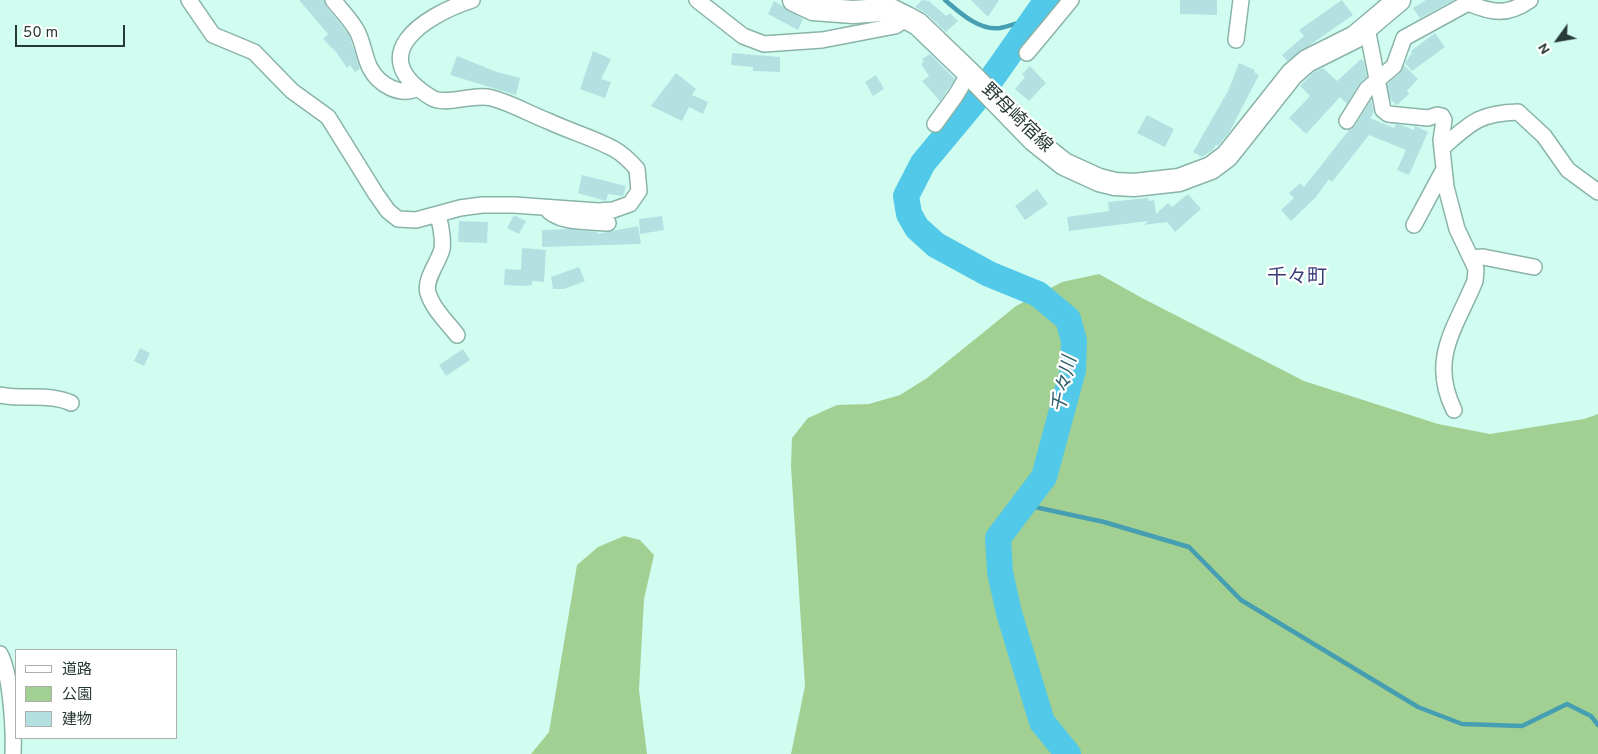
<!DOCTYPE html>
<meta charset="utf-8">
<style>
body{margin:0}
#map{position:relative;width:1598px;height:754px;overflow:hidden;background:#d1fdf1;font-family:Overpass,"Noto Sans JP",sans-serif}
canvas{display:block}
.legend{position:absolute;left:15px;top:649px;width:162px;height:90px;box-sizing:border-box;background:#fff;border:1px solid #a9b0ae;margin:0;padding:6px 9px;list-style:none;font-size:15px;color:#283a35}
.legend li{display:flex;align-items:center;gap:10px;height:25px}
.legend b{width:25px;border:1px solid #a9b0ae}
.north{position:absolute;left:1533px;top:15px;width:50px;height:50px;-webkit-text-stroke:4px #fff;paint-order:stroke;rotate:238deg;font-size:14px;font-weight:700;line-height:20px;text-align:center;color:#283a35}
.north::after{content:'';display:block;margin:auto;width:18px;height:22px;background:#283a35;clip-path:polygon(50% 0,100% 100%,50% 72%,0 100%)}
.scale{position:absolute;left:15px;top:25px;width:110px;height:22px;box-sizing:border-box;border:2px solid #283a35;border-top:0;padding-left:6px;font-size:15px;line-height:18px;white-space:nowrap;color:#283a35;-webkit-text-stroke:4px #fff;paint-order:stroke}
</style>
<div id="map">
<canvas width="1598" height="754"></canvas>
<ul class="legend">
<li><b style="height:6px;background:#fff"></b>道路</li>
<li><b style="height:14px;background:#a2d092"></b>公園</li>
<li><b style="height:14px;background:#b3e1e2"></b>建物</li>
</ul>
<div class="north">N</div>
<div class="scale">50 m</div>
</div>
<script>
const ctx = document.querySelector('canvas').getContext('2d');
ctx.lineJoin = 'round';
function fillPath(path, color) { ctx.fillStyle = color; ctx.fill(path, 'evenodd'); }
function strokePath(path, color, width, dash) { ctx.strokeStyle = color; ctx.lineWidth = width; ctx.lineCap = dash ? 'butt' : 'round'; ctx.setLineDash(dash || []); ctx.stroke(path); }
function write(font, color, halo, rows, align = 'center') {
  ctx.font = font + ' Overpass,"Noto Sans JP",sans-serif'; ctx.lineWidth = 4.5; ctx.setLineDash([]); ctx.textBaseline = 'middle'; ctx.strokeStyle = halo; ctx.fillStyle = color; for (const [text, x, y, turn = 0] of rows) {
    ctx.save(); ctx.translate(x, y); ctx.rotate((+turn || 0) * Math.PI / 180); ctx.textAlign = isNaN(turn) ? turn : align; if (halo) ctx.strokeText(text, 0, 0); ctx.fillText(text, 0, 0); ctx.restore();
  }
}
const green = new Path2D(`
 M 1099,274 L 1142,298 L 1304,381 L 1438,424 L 1490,434 L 1584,419 L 1598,414 L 1598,754 L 791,754 L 805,686 L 791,466 L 792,438 L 808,418 L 837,405 L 869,404 L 900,395 L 927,378 L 1016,306 L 1062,282 Z
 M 624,536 L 640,540 L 654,555 L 644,599 L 639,690 L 647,754 L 531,754 L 549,732 L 577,565 L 598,547 Z`);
const stream = new Path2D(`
 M 945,0 C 959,12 979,31 1000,28 C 1012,26 1026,20 1038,16
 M 1021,504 L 1104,522 L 1189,547 L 1241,600 L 1418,707 L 1462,724 L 1522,726 L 1567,704 L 1591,716 L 1598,725`);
const river = new Path2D(`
 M 1047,0 L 983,91 L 923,163 L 906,196 L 909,214 L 917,228 L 936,245 L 989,274 L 1038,294 L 1068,319 L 1074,341 L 1073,370 L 1044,477 L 998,538 L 1000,572 L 1009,613 L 1042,722 L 1068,754`);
const building = new Path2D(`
 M 299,0 L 324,0 L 326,6 L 349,35 L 360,69 L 355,72 L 350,65 L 347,68 L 336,52 L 323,39 L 328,34 Z
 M 922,0 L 929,1 L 946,16 L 950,13 L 958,21 L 946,32 L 927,14 L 915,7 Z
 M 971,0 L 999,0 L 988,17 Z
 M 1180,0 L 1217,0 L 1217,15 L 1180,14 Z
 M 1342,0 L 1353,15 L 1287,61 L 1282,55 L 1304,36 L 1299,30 Z
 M 1426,0 L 1454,0 L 1420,18 L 1413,8 Z
 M 774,1 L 803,19 L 798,30 L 768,14 Z
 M 1435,33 L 1445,47 L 1412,71 L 1405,63 L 1412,53 L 1411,51 Z
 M 593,51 L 611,59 L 601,79 L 611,82 L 605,98 L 580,89 Z
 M 732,53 L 780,57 L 780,72 L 753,71 L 753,67 L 731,65 Z
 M 930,54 L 955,79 L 940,101 L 922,81 L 929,76 L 921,64 L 924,62 L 922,59 Z
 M 457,56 L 497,72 L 520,78 L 516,95 L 450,75 Z
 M 1361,59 L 1364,62 L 1367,77 L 1359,84 L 1347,104 L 1340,97 L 1306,134 L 1289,118 L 1310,96 L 1300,86 L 1314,72 L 1323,68 L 1337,81 Z
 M 1239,63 L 1255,70 L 1254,72 L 1259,75 L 1230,131 L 1218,146 L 1216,145 L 1213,150 L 1202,157 L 1193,152 L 1228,91 Z
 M 1404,65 L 1418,79 L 1407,91 L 1409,94 L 1397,105 L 1390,99 L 1387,84 L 1400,73 Z
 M 1030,66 L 1046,83 L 1029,101 L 1015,89 L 1025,77 L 1022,74 Z
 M 676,73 L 696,89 L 692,95 L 708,102 L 703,114 L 689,107 L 682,121 L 651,106 Z
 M 876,75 L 884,89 L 873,96 L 865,82 Z
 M 1371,100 L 1374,112 L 1370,118 L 1394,128 L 1396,124 L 1401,125 L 1414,130 L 1415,126 L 1428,132 L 1409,175 L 1397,170 L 1406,150 L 1369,135 L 1332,182 L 1329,179 L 1315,198 L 1291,221 L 1281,210 L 1294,198 L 1289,193 L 1300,183 L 1304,187 L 1349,130 L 1355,126 Z
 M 1147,115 L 1174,129 L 1165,147 L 1137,133 Z
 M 582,175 L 626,186 L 623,196 L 608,194 L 606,201 L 578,193 Z
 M 1037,189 L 1048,204 L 1025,220 L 1015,206 Z
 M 1188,194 L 1201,209 L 1175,232 L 1167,222 L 1144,225 L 1148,221 L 1069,231 L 1067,217 L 1109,211 L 1108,202 L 1148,198 L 1149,201 L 1154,200 L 1156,214 L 1168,203 L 1172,207 Z
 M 514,215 L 526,221 L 519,234 L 507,228 Z
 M 662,216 L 664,230 L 640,234 L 639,219 Z
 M 459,221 L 488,222 L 487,243 L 458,242 Z
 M 638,226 L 641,244 L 542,247 L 542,230 L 568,229 L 597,232 L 597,234 Z
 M 522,248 L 546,250 L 544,282 L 532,281 L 532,285 L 524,286 L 504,285 L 505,269 L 521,270 Z
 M 579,267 L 585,281 L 564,289 L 553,289 L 551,277 Z
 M 140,348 L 150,353 L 144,366 L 134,361 Z
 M 463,349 L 470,360 L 446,376 L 439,365 Z`);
const minor = new Path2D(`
 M 189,0 L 213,35 L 254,52 L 292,91 L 328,117 L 376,194 L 388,211 L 398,219 L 416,220 L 460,208 L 482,205 L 514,205 L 598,211 L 613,210 L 630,204 L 639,191 L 637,169 C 630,161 623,154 614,149 C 594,138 569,131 548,121 C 530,114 511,103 492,98 C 473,93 446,106 432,98 C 362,56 423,16 472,0
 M 333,0 C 341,10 351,20 357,31 C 363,42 364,56 370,68 C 379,85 400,97 418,88
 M 697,0 L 743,36 L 764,44 L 822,40 L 895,26 L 907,18
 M 1367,28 L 1383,110 L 1388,114 L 1428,118 L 1437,115 L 1442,116 L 1444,120 L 1441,140 L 1446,187 L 1457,229 L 1476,269 L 1475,281 C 1455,329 1429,359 1454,410
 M 1236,40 L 1241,0
 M 1027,53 L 1071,0
 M 1347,121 L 1367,89 L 1394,66 L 1404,38 L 1468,3 C 1492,13 1507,16 1530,0
 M 935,124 L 956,95 L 969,73
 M 1442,148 C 1470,124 1478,113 1518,112 L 1544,136 L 1568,170 L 1598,192
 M 546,208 C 559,224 588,221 608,223
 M 438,214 C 440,225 444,237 442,249 C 439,262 424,279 428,293 C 433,309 447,322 457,335
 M 1414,225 L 1444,169
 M 1471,258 L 1483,257 L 1534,267
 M 0,395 C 24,400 50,393 71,403
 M 0,654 C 11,674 14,730 13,754`);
const primary = new Path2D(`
 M 794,0 L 813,9 L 853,12 L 882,10 L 893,11 L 907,18 L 918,24 L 970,74 L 1034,140 L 1064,164 L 1099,180 L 1115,184 L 1134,185 L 1179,180 L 1211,168 L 1227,156 L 1292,74 L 1307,61 L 1355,37 L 1399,0`);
const streetNames = [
 ["野母崎宿線",1016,119,44]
];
const waterNames = [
 ["千々川",1066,385,-78]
];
const quarterNames = [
 ["千々町",1297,279]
];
fillPath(green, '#a2d092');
strokePath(stream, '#459eb2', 4.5);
strokePath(river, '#52c9e8', 26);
fillPath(building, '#b3e1e2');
strokePath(minor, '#8ab3a9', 18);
strokePath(primary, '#8ab3a9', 25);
strokePath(minor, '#fff', 15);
strokePath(primary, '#fff', 22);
write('18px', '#283a35', '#fff', streetNames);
write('italic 19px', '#2a5c69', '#fff', waterNames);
write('20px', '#383c78', '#fff', quarterNames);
</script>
